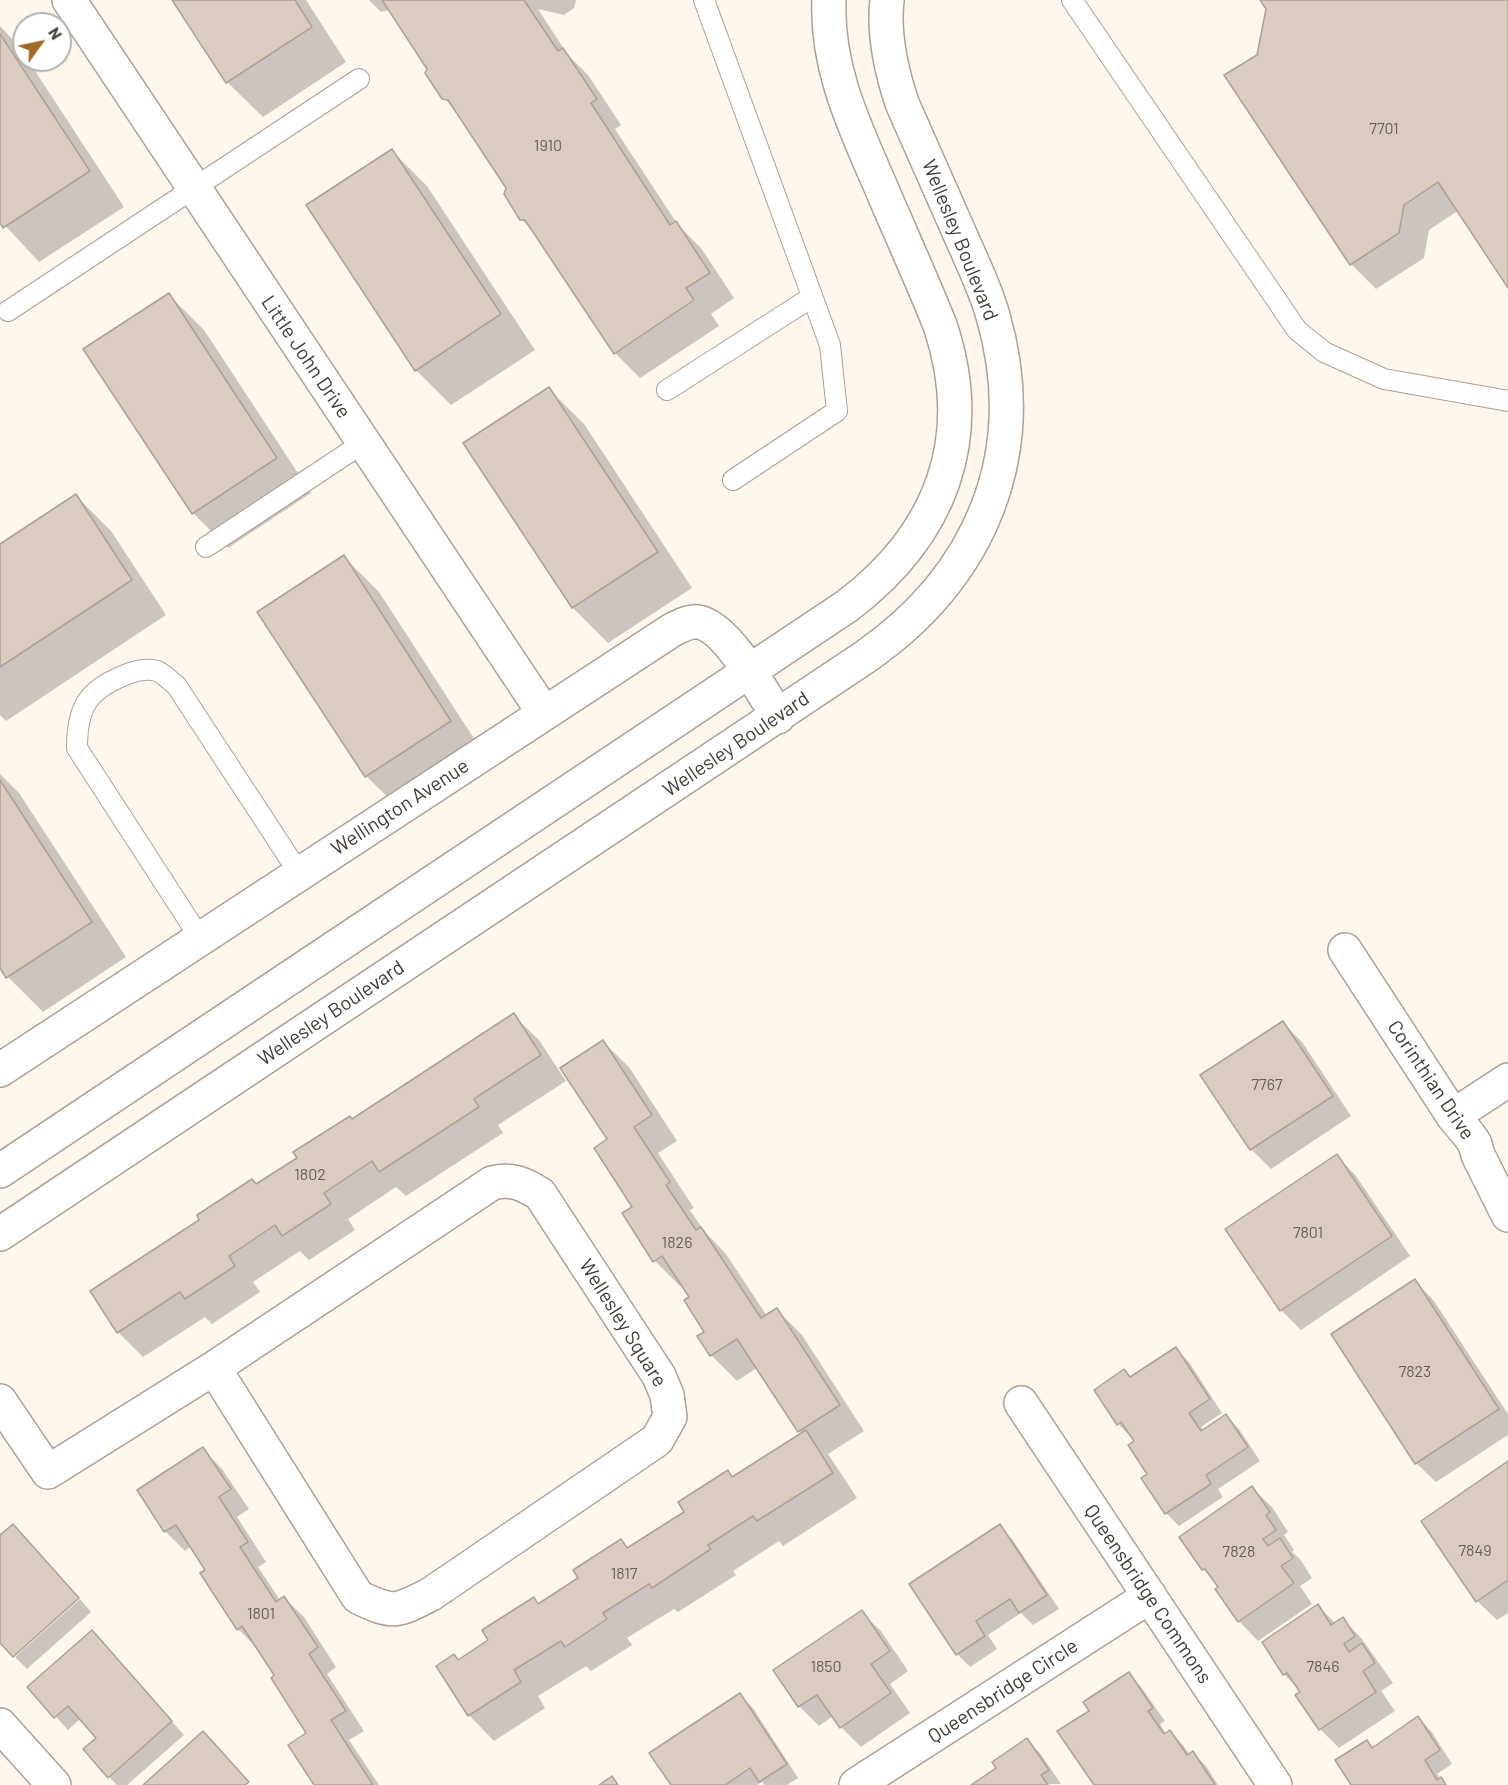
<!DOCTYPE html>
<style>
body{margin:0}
#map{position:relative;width:1508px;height:1785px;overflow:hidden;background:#fff6ee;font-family:Barlow,sans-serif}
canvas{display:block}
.north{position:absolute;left:12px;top:12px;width:60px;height:60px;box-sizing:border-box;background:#fff;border:2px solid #b3b1af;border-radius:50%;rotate:57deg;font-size:16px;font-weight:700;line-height:24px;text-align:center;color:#413c36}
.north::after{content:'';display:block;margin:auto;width:21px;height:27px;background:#a16925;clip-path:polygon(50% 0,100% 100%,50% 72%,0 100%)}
</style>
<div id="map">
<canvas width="1508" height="1785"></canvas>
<div class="north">N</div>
</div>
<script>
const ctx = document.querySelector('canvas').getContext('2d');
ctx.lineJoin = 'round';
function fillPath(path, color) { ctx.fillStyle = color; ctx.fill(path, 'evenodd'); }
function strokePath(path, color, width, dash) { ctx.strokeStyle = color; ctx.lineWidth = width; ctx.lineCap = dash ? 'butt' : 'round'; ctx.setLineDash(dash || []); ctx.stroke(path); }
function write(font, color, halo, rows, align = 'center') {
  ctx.font = font + ' Barlow,sans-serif'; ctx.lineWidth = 4.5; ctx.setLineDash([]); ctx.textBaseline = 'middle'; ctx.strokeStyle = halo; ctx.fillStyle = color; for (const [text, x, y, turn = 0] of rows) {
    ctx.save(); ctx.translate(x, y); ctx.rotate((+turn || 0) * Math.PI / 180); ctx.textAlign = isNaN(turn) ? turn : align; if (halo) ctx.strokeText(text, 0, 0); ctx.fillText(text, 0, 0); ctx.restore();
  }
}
const shadow = new Path2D(`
 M 174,0 L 306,0 L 346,62 L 263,117 L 227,82 Z
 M 369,0 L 576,0 L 574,8 L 564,15 L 538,9 L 568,55 L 588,75 L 621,125 L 615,129 L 678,225 L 701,248 L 734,298 L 711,314 L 719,326 L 640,378 L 615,353 L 535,233 L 521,219 L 507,188 L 457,112 L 444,98 L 429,69 L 390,10 L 381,12 Z
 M 1262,0 L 1508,0 L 1508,285 L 1459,210 L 1429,230 L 1424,258 L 1376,289 L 1351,264 L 1258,56 L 1268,9 Z
 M 0,26 L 16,43 L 24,54 L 24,60 L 28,60 L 124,207 L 39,262 L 0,220 Z
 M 392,151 L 427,186 L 535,350 L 451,405 L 416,370 Z
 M 169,295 L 204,330 L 311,493 L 228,548 L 193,513 Z
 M 549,389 L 584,424 L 692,588 L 608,643 L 573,608 L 465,443 Z
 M 76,496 L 111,531 L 166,615 L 6,721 L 0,715 L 0,546 Z
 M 344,557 L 379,592 L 486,757 L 402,811 L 366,776 L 259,612 Z
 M 0,774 L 19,793 L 126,957 L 43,1012 L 8,977 L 0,965 Z
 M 513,1015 L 539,1040 L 566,1081 L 498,1125 L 503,1133 L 406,1196 L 396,1187 L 348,1219 L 355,1230 L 309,1260 L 300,1251 L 253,1282 L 260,1292 L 212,1324 L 205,1317 L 143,1357 L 118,1332 L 257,1185 L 352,1120 Z
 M 1283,1023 L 1302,1042 L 1351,1116 L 1271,1169 L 1251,1149 Z
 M 603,1042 L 629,1067 L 677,1141 L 658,1153 L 694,1208 L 690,1210 L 704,1231 L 726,1254 L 767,1316 L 777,1310 L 802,1335 L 864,1431 L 828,1454 L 857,1498 L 783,1546 L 779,1541 L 733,1571 L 736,1575 L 678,1612 L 674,1609 L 627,1638 L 632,1645 L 591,1671 L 586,1666 L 538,1696 L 545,1708 L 494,1741 L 469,1715 L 454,1656 L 459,1661 L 491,1641 L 534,1599 L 540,1605 L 580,1579 L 621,1541 L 628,1549 L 686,1512 L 727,1472 L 733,1478 L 802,1434 L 758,1367 L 737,1381 L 711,1355 L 699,1337 L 706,1332 L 691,1297 L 683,1284 L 680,1286 L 655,1261 L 609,1140 Z
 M 1337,1156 L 1356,1176 L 1410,1256 L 1301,1330 L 1281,1310 Z
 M 1415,1281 L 1434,1301 L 1508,1414 L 1508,1435 L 1436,1482 L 1416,1463 Z
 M 1176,1349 L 1189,1362 L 1222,1413 L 1201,1427 L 1204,1430 L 1226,1416 L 1239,1429 L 1260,1461 L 1218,1489 L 1223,1497 L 1179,1526 L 1166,1513 L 1143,1478 L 1149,1474 L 1136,1442 L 1118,1424 L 1124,1371 L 1131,1378 Z
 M 203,1449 L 222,1469 L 249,1509 L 237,1517 L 266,1562 L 258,1567 L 280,1600 L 284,1598 L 304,1617 L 336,1667 L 327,1674 L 364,1731 L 349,1740 L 379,1785 L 316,1785 L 309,1733 L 276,1676 L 257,1648 L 238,1629 L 207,1570 L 191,1546 L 185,1551 L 165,1531 L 139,1491 Z
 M 1508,1463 L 1508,1613 L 1497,1620 L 1477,1601 Z
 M 1252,1488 L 1272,1507 L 1288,1532 L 1284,1535 L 1294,1550 L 1292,1552 L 1300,1559 L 1312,1578 L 1300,1586 L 1312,1604 L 1258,1641 L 1239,1621 L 1216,1582 L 1203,1569 Z
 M 999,1526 L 1012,1539 L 1059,1609 L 1033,1625 L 1021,1613 L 988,1635 L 997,1649 L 970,1667 L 957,1654 L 911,1584 Z
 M 80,1599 L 91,1612 L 27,1669 L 15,1657 Z
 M 1318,1606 L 1336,1624 L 1343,1619 L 1362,1639 L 1393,1683 L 1381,1691 L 1395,1711 L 1339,1748 L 1320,1729 L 1302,1693 L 1285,1675 L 1264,1643 Z
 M 861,1612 L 881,1631 L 908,1671 L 890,1684 L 910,1713 L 861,1747 L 841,1727 L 833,1716 L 819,1726 L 799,1706 Z
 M 104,1645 L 184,1735 L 127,1785 L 117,1785 L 109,1777 L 98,1738 L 81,1718 L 68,1730 L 29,1687 Z
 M 1128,1674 L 1141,1687 L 1165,1721 L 1160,1724 L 1166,1734 L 1170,1732 L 1183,1745 L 1190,1755 L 1193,1753 L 1206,1766 L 1218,1785 L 1096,1785 L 1091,1711 Z
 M 740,1695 L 753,1708 L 798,1778 L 787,1785 L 765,1785 L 762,1782 L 757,1785 L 673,1785 Z
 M 1418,1718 L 1431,1731 L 1452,1764 L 1437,1774 L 1446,1785 L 1353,1785 L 1366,1742 L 1373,1748 Z
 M 1027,1740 L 1040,1753 L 1061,1784 L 974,1785 L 998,1769 Z`);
const building = new Path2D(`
 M 172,0 L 295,0 L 312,27 L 226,83 Z
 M 382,0 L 524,0 L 558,51 L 563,48 L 597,99 L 591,103 L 670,225 L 676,221 L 710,273 L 686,288 L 694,300 L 614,354 L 525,220 L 520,220 L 504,194 L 506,188 L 448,100 L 442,99 L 425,73 L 427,69 Z
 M 1260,0 L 1508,0 L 1508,288 L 1438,182 L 1404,205 L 1399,233 L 1350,265 L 1224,75 L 1257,55 L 1266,9 Z
 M 0,34 L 90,171 L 3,228 L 0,223 Z
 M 392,149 L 501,314 L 415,371 L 306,205 Z
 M 169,293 L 277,458 L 192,514 L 83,349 Z
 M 549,387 L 658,552 L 572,608 L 463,443 Z
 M 76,494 L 132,580 L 0,667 L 0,544 Z
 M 344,555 L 451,721 L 365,777 L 257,612 Z
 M 0,780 L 92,922 L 6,978 L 0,968 Z
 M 514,1013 L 541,1055 L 474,1099 L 479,1107 L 379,1172 L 372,1161 L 324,1193 L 331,1204 L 282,1236 L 275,1225 L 229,1256 L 235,1266 L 185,1299 L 180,1292 L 117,1333 L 90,1291 L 199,1220 L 197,1215 L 252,1179 L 256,1184 L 297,1158 L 293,1152 L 350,1116 L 352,1119 Z
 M 1283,1021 L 1333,1096 L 1250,1150 L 1200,1075 Z
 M 603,1040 L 652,1115 L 634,1127 L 670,1182 L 666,1185 L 696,1230 L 701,1227 L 761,1318 L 777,1308 L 840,1405 L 798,1432 L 737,1339 L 710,1356 L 697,1336 L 704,1332 L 684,1300 L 689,1297 L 662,1256 L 653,1262 L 622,1213 L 632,1207 L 594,1148 L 607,1139 L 560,1068 Z
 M 1337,1154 L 1392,1236 L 1280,1311 L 1225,1229 Z
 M 1415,1279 L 1499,1409 L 1415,1464 L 1331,1334 Z
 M 1176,1347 L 1210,1399 L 1189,1413 L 1201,1431 L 1226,1414 L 1248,1447 L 1206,1475 L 1211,1484 L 1165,1514 L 1141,1478 L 1147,1474 L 1128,1445 L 1134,1441 L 1121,1422 L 1117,1425 L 1094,1390 L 1124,1369 L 1130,1377 Z
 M 806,1430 L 833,1473 L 757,1521 L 753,1516 L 708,1545 L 711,1549 L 652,1588 L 649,1584 L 603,1613 L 607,1619 L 565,1647 L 561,1641 L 514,1670 L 521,1682 L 468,1716 L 436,1666 L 454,1654 L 458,1660 L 488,1640 L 482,1630 L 534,1597 L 538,1604 L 578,1578 L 573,1570 L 621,1539 L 627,1548 L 684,1512 L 678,1502 L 728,1470 L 732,1477 Z
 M 203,1447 L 231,1489 L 219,1497 L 248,1542 L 240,1547 L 276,1602 L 284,1596 L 318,1647 L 309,1654 L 346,1711 L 331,1720 L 373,1785 L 314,1785 L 288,1745 L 306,1733 L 271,1678 L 274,1675 L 242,1626 L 237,1630 L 200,1573 L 205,1570 L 176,1525 L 164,1532 L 137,1490 Z
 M 1508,1461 L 1508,1580 L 1476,1602 L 1421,1521 Z
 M 1252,1486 L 1270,1512 L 1266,1515 L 1276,1530 L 1263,1539 L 1268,1546 L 1280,1538 L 1293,1558 L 1281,1566 L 1294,1583 L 1238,1622 L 1215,1589 L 1218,1587 L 1205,1569 L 1202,1570 L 1179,1537 Z
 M 13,1524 L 79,1598 L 13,1657 L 0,1643 L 0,1535 Z
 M 1000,1524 L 1047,1595 L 1019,1613 L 1010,1599 L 976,1621 L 985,1636 L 956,1655 L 909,1584 Z
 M 1318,1604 L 1331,1625 L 1343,1617 L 1355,1636 L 1344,1644 L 1349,1652 L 1362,1643 L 1375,1663 L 1363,1671 L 1376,1692 L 1319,1730 L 1295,1695 L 1300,1692 L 1287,1673 L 1283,1675 L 1262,1642 Z
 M 862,1610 L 890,1651 L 871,1664 L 891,1693 L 840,1728 L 817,1695 L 798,1707 L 773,1670 Z
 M 92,1630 L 172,1721 L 108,1778 L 83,1749 L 96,1738 L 68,1706 L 54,1718 L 27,1687 Z
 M 1129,1672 L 1153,1708 L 1148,1711 L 1164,1734 L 1170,1730 L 1187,1755 L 1193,1751 L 1215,1785 L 1094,1785 L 1057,1731 L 1089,1711 L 1083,1702 Z
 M 740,1693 L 787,1764 L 759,1782 L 750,1768 L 725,1785 L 671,1785 L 649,1753 Z
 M 1418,1716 L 1440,1750 L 1425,1760 L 1437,1780 L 1441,1777 L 1446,1785 L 1351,1785 L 1335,1760 L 1367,1740 L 1372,1748 Z
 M 203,1731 L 249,1782 L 245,1785 L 143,1785 Z
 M 1027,1738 L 1049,1770 L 1041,1775 L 1048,1785 L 971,1785 L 996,1768 L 992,1762 Z
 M 612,1776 L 618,1785 L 599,1785 Z`);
const service = new Path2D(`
 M 704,0 L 830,345 L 837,411 L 733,480
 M 1072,0 L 1297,330 L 1324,352 L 1384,379 L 1508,401
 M 8,311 L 359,79
 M 667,390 L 812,297
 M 206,547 L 363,443
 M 200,938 L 77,748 C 77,708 87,690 125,675 C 135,671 146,668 157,671 C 163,673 170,681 176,685 L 299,873`);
const minor = new Path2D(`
 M 69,0 L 544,713
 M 1345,950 L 1453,1116 L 1469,1135 L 1475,1144 L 1478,1155 L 1508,1215
 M 0,1070 L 672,630 C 680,626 689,621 698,622 C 727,626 763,693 778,717
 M 1453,1116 L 1508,1080
 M 0,1171 L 847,606 C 941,535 978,439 940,325 C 921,278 900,232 880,185 C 854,125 826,67 829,0
 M 0,1234 L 865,657 C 980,577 1033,455 993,316 C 985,287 971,260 959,232 C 940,189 921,146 902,103 C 891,70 883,35 887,0
 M 0,1401 L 48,1472 L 214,1368 L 492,1183 C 512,1178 524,1184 540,1194 L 659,1376 L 667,1395 L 670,1417 L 657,1440 L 431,1594 C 396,1612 394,1614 358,1597 L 214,1368
 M 1021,1403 L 1275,1785
 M 0,1725 L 54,1785
 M 856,1785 L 1150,1596`);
const numberNames = [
 ["7701",1384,129],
 ["1910",548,146],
 ["7767",1267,1085],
 ["1802",310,1175],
 ["7801",1308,1233],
 ["1826",677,1243],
 ["7823",1415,1372],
 ["7849",1475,1551],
 ["7828",1239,1552],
 ["1817",624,1574],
 ["1801",261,1614],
 ["1850",826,1667],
 ["7846",1323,1667]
];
const streetNames = [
 ["Wellesley Boulevard",960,240,68],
 ["Little John Drive",306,357,56],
 ["Wellesley Boulevard",736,744,-34],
 ["Wellington Avenue",400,807,-33],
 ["Wellesley Boulevard",331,1013,-34],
 ["Corinthian Drive",1431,1080,56],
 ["Wellesley Square",623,1323,58],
 ["Queensbridge Commons",1148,1594,56],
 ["Queensbridge Circle",1003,1691,-33]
];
fillPath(shadow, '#0003');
fillPath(building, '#dacdbf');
strokePath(building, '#aea195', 1.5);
strokePath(service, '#aea194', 22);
strokePath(minor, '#aea194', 36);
strokePath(service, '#fff', 20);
strokePath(minor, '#fff', 33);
write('16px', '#676058', null, numberNames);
write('20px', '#413c36', '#fff', streetNames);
</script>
